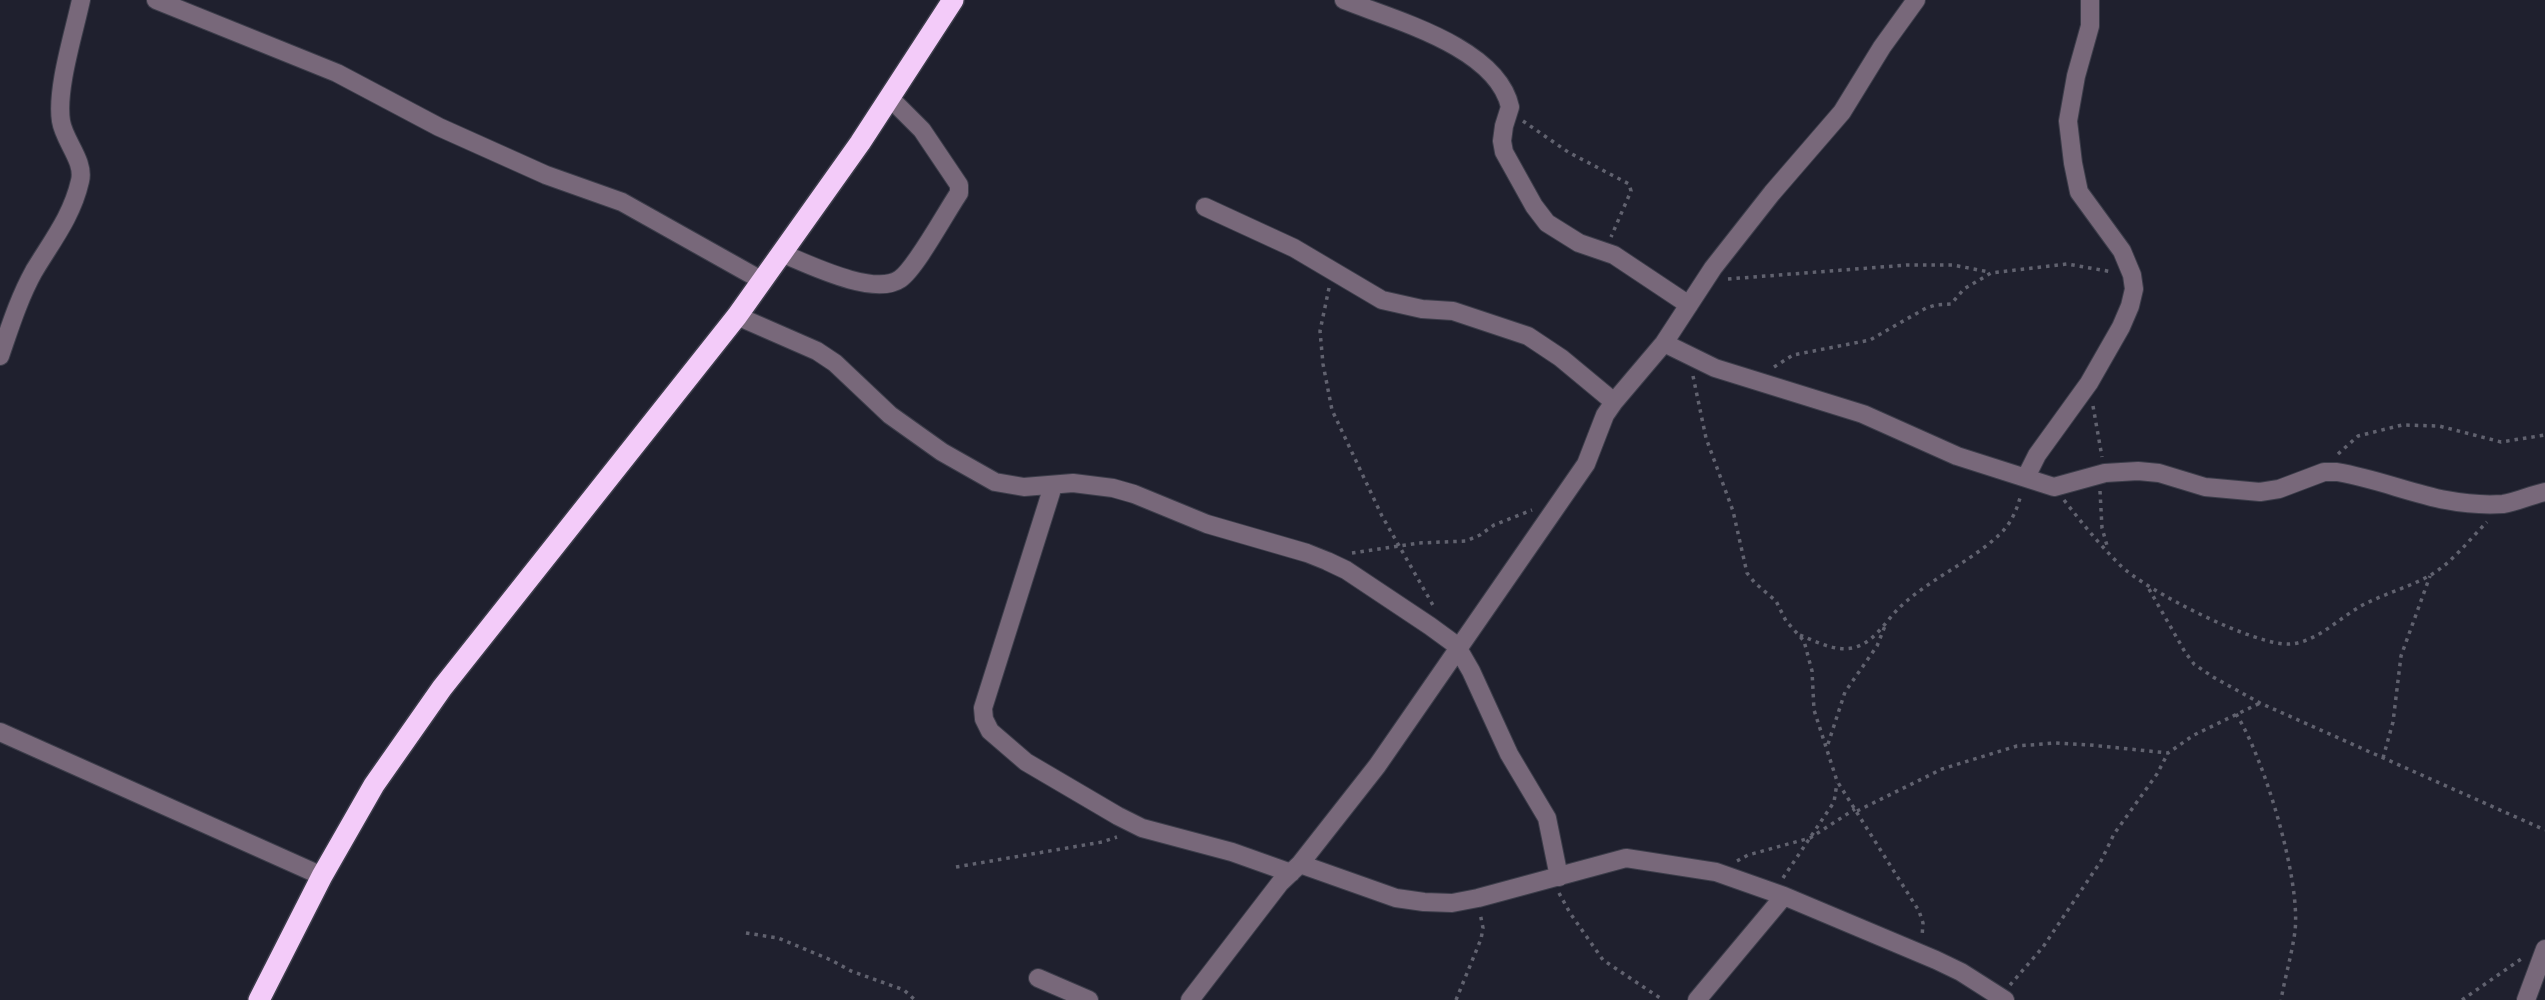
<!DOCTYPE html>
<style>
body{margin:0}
canvas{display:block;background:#1f202e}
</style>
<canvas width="2545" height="1000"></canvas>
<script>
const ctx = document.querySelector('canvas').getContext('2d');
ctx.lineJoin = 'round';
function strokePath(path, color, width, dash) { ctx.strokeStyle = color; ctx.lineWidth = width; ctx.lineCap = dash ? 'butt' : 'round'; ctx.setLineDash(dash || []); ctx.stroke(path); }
const path = new Path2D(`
 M 1523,121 L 1568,152 L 1629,184 L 1631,191 L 1611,237
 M 1728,279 L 1907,265 L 1953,265 L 1989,272
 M 1329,288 L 1320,331 L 1323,364 L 1332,410 L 1382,516 L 1434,607
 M 1774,367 L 1793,355 L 1870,340 L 1926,308 L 1936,305 L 1951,304 L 1964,289 L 1991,273 L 2067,264 L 2113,272
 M 1693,376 L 1706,438 L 1733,511 L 1747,573 L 1755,583 L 1776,601 L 1786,621 L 1804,641 L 1812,671 L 1814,710 L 1837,781 L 1919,911 L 1923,923 L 1922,937
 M 2093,406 L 2102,457
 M 2338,454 L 2358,436 L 2402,425 L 2439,426 L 2501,442 L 2545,435
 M 2100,491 L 2102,528 L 2108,549
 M 2064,500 C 2082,523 2099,544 2120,565 C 2145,590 2256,647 2291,644 C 2318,641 2338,619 2361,606 C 2383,594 2407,588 2429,576 C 2451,564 2469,540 2487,522
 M 1352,553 L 1419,543 L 1466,541 L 1480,535 L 1494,525 L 1532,510
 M 2149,589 L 2185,652 L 2194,664 L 2213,677 L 2260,703 L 2545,830
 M 1800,635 C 1817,642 1837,653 1856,647 C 1875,641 1886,621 1899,608 C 1929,579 1969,563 1999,535 C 2011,524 2017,510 2021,494
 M 2236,714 C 2264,757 2301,880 2295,931 C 2292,954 2285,977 2281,1000
 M 1828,744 L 1845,692 L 1877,646 L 1885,626
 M 2383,758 L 2393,722 L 2401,656 L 2430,576
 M 1857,811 L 1942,769 L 2017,746 L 2055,743 L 2090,745 L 2168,753 L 2194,735 L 2260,703
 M 1737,861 L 1748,855 L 1810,838 L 1855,809
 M 956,867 L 1102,842 L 1117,837
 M 1783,878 L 1834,802 L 1837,783
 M 1559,893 L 1570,913 L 1603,960 L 1663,1000
 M 746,933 L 778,938 L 831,960 L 851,971 L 904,990 L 915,1000
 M 2010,985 L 2043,947 L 2101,861 L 2114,834 L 2157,774 L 2168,753
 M 1456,1000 L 1481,939 L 1483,928 L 1480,913
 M 2462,1000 L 2524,957`);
const minor = new Path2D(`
 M 156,0 L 337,73 L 439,127 L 546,175 L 622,202 L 761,280
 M 1344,0 C 1394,20 1497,47 1510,107 L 1504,126 L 1502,141 L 1504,152 L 1534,206 L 1547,223 L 1579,243 L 1614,255 L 1689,305
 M 1205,207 L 1294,248 L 1382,300 L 1422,309 L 1453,311 L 1528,336 L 1561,358 L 1614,402
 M 781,253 C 808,264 874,297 900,279 C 916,268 946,212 959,193 L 959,185 L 922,130 L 889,97
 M 737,316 L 817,351 L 835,363 L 890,415 L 942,452 L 995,482 L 1024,487 L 1073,483 L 1113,488 L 1134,494 L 1207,524 L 1307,553 L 1327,561 L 1346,570 L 1430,626 L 1456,645 L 1471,671 L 1509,754 L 1547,818 L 1559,877
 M 1664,343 L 1715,368 L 1863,414 L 1957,456 L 2054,487 L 2105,473 L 2138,471 L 2159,473 L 2205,487 L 2260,492 L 2279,489 L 2324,472 L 2337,472 C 2396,482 2438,508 2503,504 C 2517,502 2531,495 2545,492
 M 0,356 C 10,327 19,298 34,271 C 52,241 72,216 80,181 C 85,161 64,141 61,121 C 56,89 74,33 81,0
 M 2026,477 L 2037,455 L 2089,383 L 2121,327 L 2130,306 L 2134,289 L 2132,275 L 2122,251 L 2079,192 L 2073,163 L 2068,121 L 2076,76 L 2090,26 L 2090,0
 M 1053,486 L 983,708 L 984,719 L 990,731 L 1026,762 L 1118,816 L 1142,828 L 1232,852 L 1291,873
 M 0,732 L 322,876
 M 1300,864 L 1396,898 L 1424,902 L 1452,903 L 1478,898 L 1626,858 L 1716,872 L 1784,896 L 1936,960 L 1961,972 L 2005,1000
 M 1038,978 L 1089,1000
 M 1190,1000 L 1280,883 L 1300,864 L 1377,766 L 1586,464 L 1605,415 L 1614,402 L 1664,343 L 1713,268 L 1772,193 L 1842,112 L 1882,47 L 1916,0
 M 1697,1000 L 1784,896
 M 2526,1000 L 2545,949`);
const highway = new Path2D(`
 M 259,1000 L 322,876 L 374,785 L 442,688 L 737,316 L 860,143 L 953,0`);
strokePath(minor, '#3c3d4a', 20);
strokePath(highway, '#3c3d4a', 24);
strokePath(path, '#61626f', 3.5, [3.5, 5]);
strokePath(minor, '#78687a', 18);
strokePath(highway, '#f3cbf9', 21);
</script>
